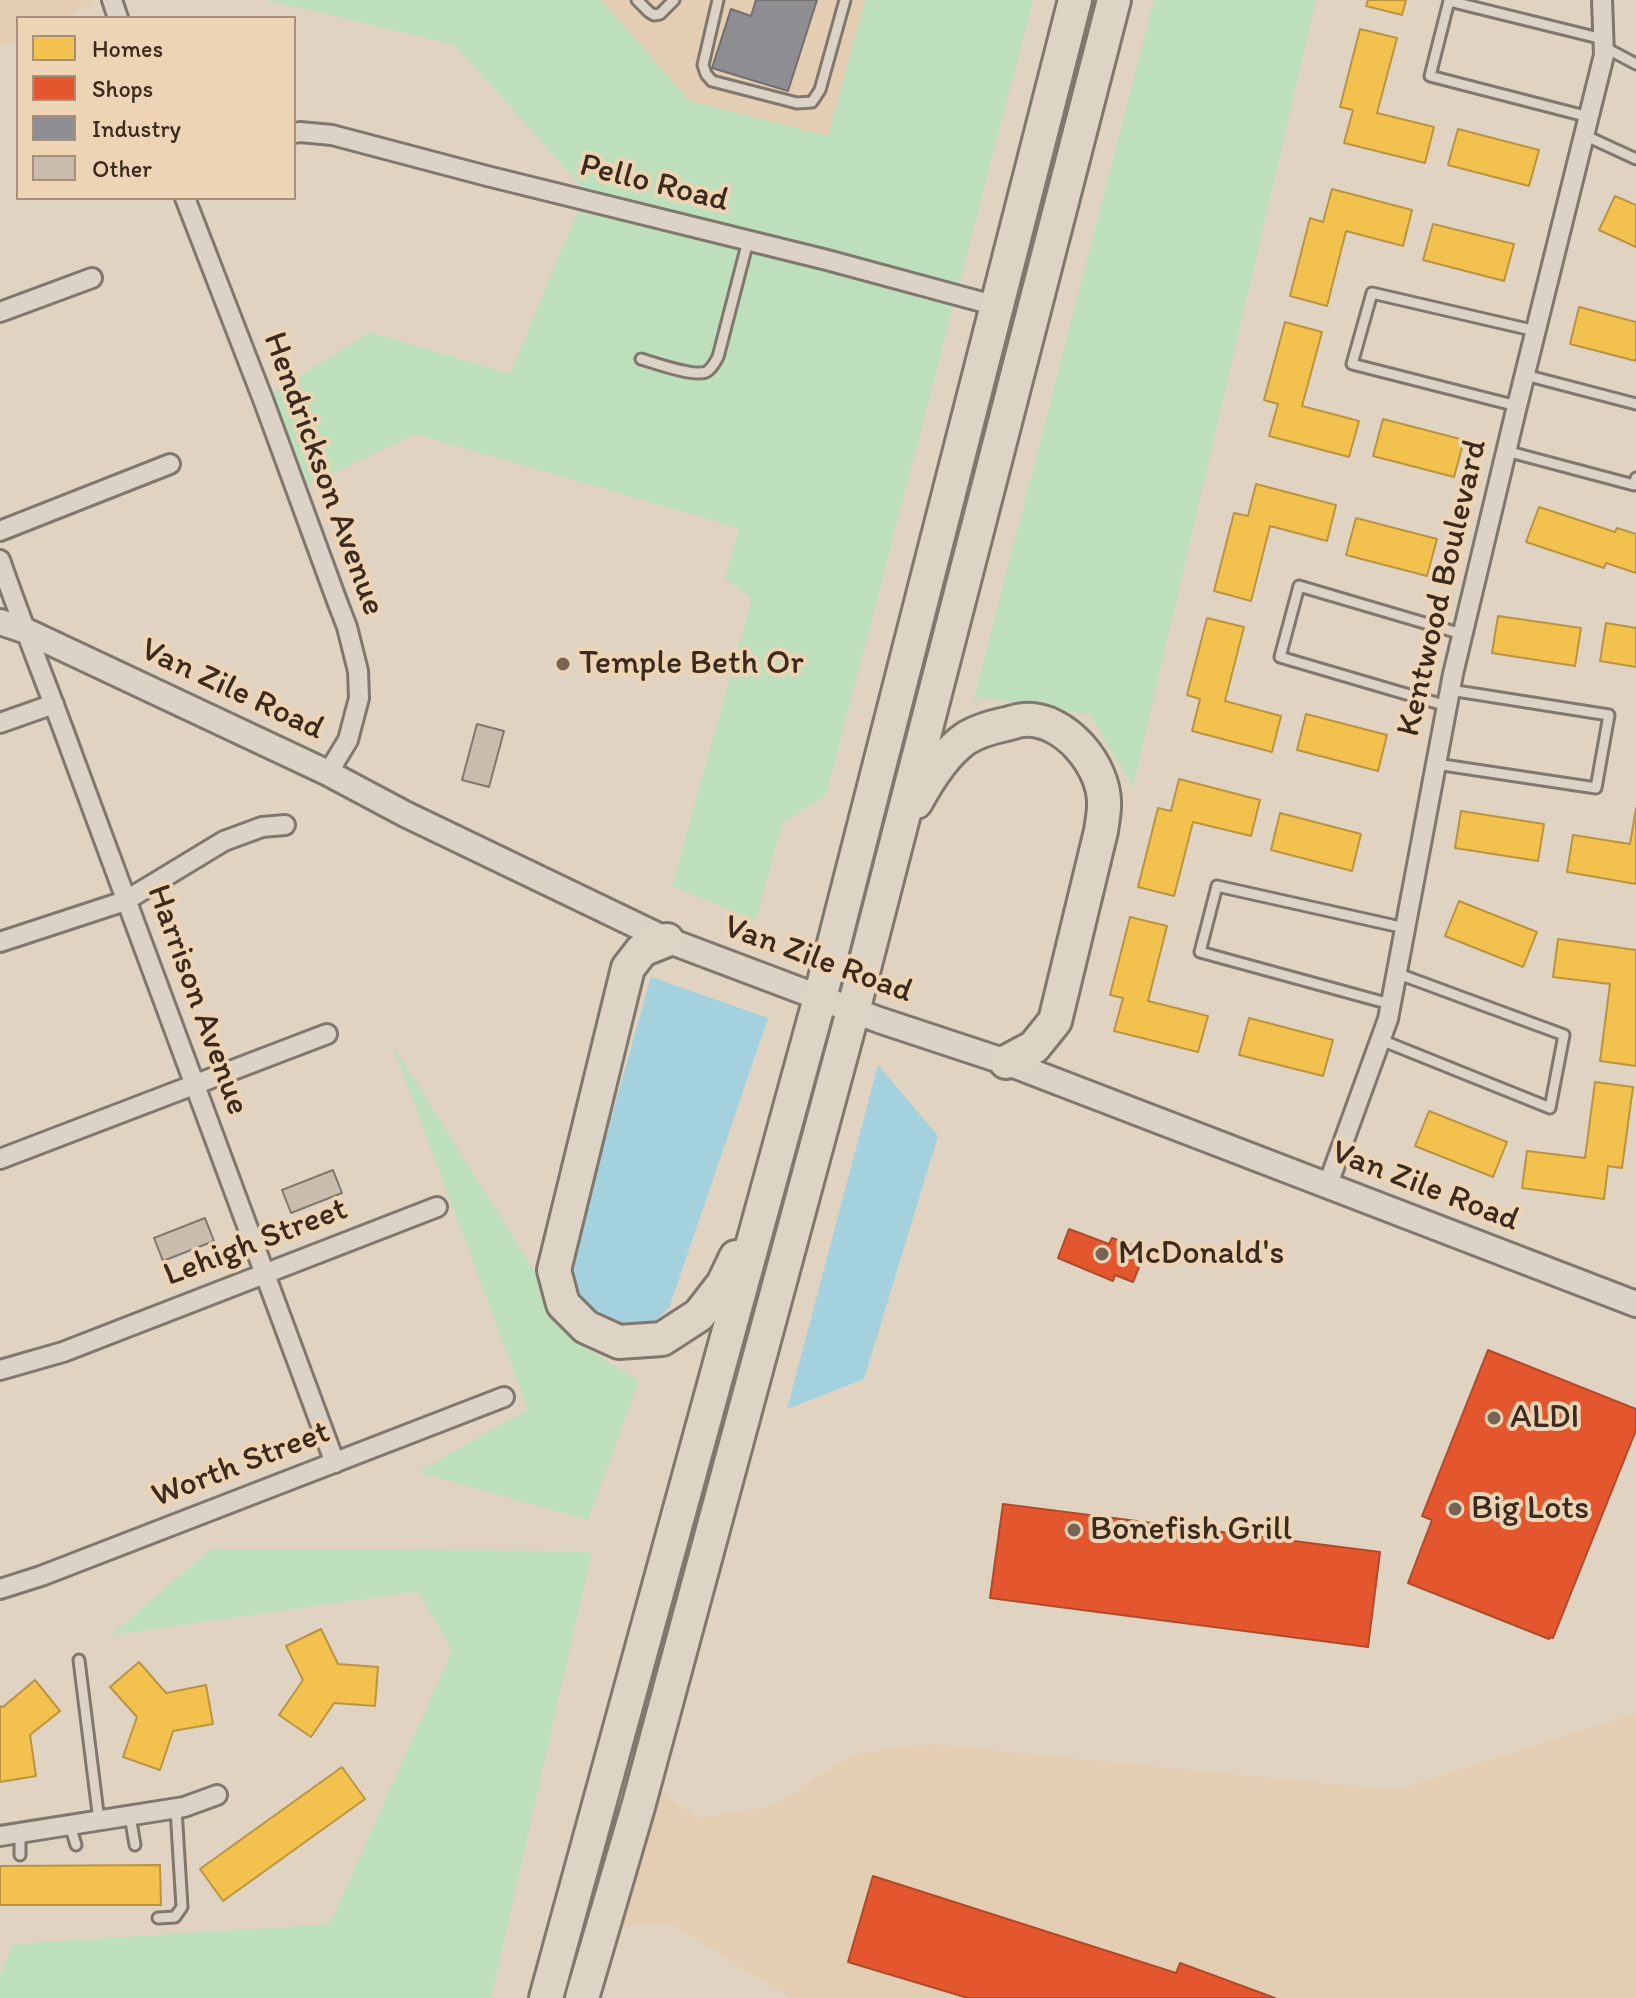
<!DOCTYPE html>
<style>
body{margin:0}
#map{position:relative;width:1636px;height:1998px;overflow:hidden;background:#e0d3c2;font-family:Itim,sans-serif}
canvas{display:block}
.legend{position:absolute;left:16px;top:16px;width:280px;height:184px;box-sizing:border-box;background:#edd4b5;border:2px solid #a69079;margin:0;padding:10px 14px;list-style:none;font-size:24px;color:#3b2a1e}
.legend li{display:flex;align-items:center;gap:16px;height:40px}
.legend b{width:40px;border:2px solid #a69079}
</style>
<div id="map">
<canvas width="1636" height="1998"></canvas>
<ul class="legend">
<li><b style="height:22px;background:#f2c14e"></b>Homes</li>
<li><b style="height:22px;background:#e4572e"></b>Shops</li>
<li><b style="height:22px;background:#8d8d92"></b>Industry</li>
<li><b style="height:22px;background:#c9bcad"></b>Other</li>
</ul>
</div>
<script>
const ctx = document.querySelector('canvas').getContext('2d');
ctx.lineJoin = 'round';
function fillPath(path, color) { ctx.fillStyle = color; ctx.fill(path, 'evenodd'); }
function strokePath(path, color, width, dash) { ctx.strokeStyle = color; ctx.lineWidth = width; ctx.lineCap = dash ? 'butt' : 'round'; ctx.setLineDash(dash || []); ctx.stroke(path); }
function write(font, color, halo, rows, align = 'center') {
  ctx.font = font + ' Itim,sans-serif'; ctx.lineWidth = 8; ctx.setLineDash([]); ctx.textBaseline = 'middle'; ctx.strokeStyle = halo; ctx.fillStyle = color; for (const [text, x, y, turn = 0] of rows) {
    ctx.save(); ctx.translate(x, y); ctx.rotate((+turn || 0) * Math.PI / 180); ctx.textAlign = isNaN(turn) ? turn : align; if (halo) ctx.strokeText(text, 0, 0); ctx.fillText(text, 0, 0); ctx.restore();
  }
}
const built = new Path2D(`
 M 0,0 L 95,0 L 69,18 L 18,18 L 18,42 L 0,47 Z
 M 601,0 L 865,0 L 829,136 L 690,101 Z
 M 1636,1713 L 1636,1998 L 791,1998 L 671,1924 L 619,1927 L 656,1789 L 697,1818 L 773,1806 L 854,1754 L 930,1744 L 1397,1790 Z`);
const green = new Path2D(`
 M 267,0 L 601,0 L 690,101 L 828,136 L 865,0 L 1033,0 L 826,795 L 782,823 L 756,920 L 672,886 L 752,598 L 725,579 L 739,528 L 415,434 L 302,488 L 267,396 L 370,332 L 510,374 L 586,191 L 455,45 Z
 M 1154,0 L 1316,0 L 1133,787 L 1090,715 L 981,697 L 973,702 Z
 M 392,1044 L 581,1345 L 639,1381 L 588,1520 L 418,1472 L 528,1409 Z
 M 211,1549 L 592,1551 L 491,1998 L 0,1998 L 0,1975 L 13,1944 L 330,1924 L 452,1651 L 419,1591 L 111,1635 Z`);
const water = new Path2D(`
 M 651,977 L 768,1018 L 669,1308 L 656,1320 L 625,1328 L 593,1312 L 573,1292 L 569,1266 Z
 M 878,1065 L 938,1136 L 864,1379 L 787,1409 Z`);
const homes = new Path2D(`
 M 1368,0 L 1406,0 L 1402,15 L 1366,6 Z
 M 1360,29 L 1397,38 L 1377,113 L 1434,127 L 1425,163 L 1344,143 L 1353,110 L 1340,107 Z
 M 1458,129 L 1539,150 L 1529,186 L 1448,165 Z
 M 1332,189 L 1412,210 L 1403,246 L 1346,231 L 1327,306 L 1290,296 L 1310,218 L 1323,222 Z
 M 1615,196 L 1636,205 L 1636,247 L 1599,230 Z
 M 1433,224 L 1514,244 L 1504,281 L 1423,260 Z
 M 1579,307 L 1636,322 L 1636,361 L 1570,344 Z
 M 1285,322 L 1322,332 L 1302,406 L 1359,421 L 1349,457 L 1269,436 L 1278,404 L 1264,400 Z
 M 1383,419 L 1464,440 L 1454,477 L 1373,456 Z
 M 1256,484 L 1336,505 L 1327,541 L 1270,526 L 1251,601 L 1214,591 L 1234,513 L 1248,516 Z
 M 1539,507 L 1615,532 L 1617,528 L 1636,534 L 1636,573 L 1606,563 L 1604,568 L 1526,542 Z
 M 1356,518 L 1437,539 L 1427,576 L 1346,555 Z
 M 1498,616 L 1581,628 L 1575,666 L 1492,653 Z
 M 1207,618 L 1244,627 L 1225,701 L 1281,716 L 1272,752 L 1192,731 L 1200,699 L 1187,695 Z
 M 1606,623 L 1636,628 L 1636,667 L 1600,661 Z
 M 1306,714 L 1387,735 L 1378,771 L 1297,750 Z
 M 1179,779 L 1260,800 L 1251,836 L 1193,822 L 1174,896 L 1138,887 L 1158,808 L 1171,811 Z
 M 1636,808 L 1636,884 L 1567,872 L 1573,835 L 1630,844 Z
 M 1461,811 L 1544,824 L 1538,861 L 1455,848 Z
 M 1280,813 L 1361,834 L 1352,871 L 1271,850 Z
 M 1459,901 L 1537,932 L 1523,967 L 1445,936 Z
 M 1130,917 L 1167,926 L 1148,1001 L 1208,1016 L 1198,1052 L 1114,1031 L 1123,998 L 1110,995 Z
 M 1558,939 L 1636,950 L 1636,1066 L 1600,1061 L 1610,984 L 1553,977 Z
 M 1249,1018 L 1333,1040 L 1323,1076 L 1239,1055 Z
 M 1595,1082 L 1633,1087 L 1622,1168 L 1608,1166 L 1604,1199 L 1522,1188 L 1527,1151 L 1585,1158 Z
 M 1429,1111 L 1507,1142 L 1493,1177 L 1415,1146 Z
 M 321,1629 L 338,1664 L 378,1667 L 375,1706 L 334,1703 L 311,1737 L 279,1715 L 303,1680 L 286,1646 Z
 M 139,1662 L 166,1693 L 206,1685 L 213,1724 L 173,1731 L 160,1770 L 123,1757 L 137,1717 L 110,1687 Z
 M 35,1680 L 60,1711 L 30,1735 L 36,1776 L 0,1782 L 0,1706 L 3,1707 Z
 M 342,1767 L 365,1799 L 223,1901 L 200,1869 Z
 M 160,1865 L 161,1905 L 0,1905 L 0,1866 Z`);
const shops = new Path2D(`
 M 1069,1229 L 1109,1244 L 1112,1238 L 1146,1250 L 1133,1282 L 1115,1275 L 1113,1281 L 1058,1258 Z
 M 1488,1350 L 1636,1409 L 1636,1430 L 1553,1638 L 1550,1637 L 1549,1639 L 1408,1583 L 1432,1520 L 1422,1516 Z
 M 1003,1504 L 1380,1552 L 1368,1647 L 990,1598 Z
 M 873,1876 L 1176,1973 L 1180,1963 L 1275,1998 L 968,1998 L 848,1962 Z`);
const industry = new Path2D(`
 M 756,0 L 817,0 L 788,91 L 712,68 L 731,9 L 751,16 Z`);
const building = new Path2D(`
 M 477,724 L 504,731 L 489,787 L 462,780 Z
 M 333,1170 L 342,1193 L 291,1213 L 282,1190 Z
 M 205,1218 L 214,1241 L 163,1261 L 154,1238 Z`);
const lane = new Path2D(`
 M 637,0 L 649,12 L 654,15 L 660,14 L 674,0
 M 718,0 L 703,65 L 706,74 L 712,81 L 797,103 L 812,102 L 820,90 L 845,0
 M 1604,47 L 1636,64
 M 1589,117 L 1430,76 L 1449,1 L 1603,39
 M 1584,135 L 1636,159
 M 641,359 C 655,363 693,377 706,372 C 712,369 715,362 718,357 L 748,241
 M 1525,375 L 1636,404
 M 1517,406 L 1352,364 L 1372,293 L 1536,331
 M 1506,451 L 1634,485 L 1636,478
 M 1447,706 L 1280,657 L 1299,586 L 1462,634
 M 1436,764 L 1596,788 L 1609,715 L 1450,690
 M 1390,1004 L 1200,952 L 1217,886 L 1405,928
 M 1381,1040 L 1550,1108 L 1564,1035 L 1396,973
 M 79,1660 L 99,1821
 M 130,1816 L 135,1845
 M 70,1825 L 76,1845
 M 20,1855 L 20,1832
 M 158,1918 L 175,1917 L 182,1907 L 176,1809`);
const street = new Path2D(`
 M 112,0 L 118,18
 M 294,133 L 300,132 L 332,135 L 487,176 L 827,260 L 997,306
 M 185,198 L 264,402 L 337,601 L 347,627 L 358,671 L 359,698 L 348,740 L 328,773
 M 0,312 L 92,278
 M 0,531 L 170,464
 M 0,560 C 23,627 50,692 74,759 C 159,994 247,1228 335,1463
 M 0,723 L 54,704
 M 0,942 L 125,901 L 224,841 L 262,827 L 285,825
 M 0,1159 L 327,1034
 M 1327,1187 L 1388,1019 L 1453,674 L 1517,406 L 1604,55 L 1602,0
 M 0,1370 L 63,1352 L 437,1207
 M 0,1589 L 41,1576 L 504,1397
 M 0,1836 L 184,1807 L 217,1795`);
const secondary = new Path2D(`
 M 0,622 L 24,630 L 328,773 L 405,814 L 667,940 L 879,1020 L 1006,1062 L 1636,1304`);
const highway = new Path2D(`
 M 916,802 C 928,780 945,753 965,739 C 977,731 992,727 1006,724 C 1012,723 1018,720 1024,720 C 1065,717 1106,767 1104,806 C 1104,814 1102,823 1101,831 L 1055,1021 L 1034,1047 L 1006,1062
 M 667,940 L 642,950 L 628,968 L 554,1270 L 563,1304 L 586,1327 L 619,1342 L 662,1339 L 699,1315 L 723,1284 L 736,1257
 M 546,1998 L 820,998 L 1075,0
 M 582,1998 L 638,1807 L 853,1011 L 1114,0`);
const markers = [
 [563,664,8,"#756557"],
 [1102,1254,8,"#756557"],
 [1494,1418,8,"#756557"],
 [1455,1509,8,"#756557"],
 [1074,1530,8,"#756557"]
];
const streetNames = [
 ["Pello Road",654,184,14],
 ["Hendrickson Avenue",323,474,70],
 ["Kentwood Boulevard",1443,588,-77],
 ["Van Zile Road",232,690,25],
 ["Van Zile Road",818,960,20],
 ["Harrison Avenue",197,1000,70],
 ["Van Zile Road",1425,1187,21],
 ["Lehigh Street",256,1243,-21],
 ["Worth Street",241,1465,-21]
];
const poiNames = [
 ["Temple Beth Or",579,664],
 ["McDonald's",1118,1254],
 ["ALDI",1510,1418],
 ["Big Lots",1471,1509],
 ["Bonefish Grill",1090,1530]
];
fillPath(built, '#e3ceb4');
fillPath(green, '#bddfbb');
fillPath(water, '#a3d1de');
fillPath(homes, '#f2c14e');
strokePath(homes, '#bb9440', 2);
fillPath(shops, '#e4572e');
strokePath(shops, '#b14a29', 2);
fillPath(industry, '#8d8d92');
strokePath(industry, '#746f6f', 2);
fillPath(building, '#c9bcad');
strokePath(building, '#80776d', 2);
strokePath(lane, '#80776d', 15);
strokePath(street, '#80776d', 24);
strokePath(secondary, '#80776d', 30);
strokePath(highway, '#80776d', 38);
strokePath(lane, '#dcd2c6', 9);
strokePath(street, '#dcd2c6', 18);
strokePath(secondary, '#dcd2c6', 24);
strokePath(highway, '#ddd4c5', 32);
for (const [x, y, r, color] of markers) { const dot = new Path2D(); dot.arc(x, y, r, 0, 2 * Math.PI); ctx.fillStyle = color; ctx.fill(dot); strokePath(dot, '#edd4b5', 3); }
write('34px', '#3b2a1e', '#edd4b5', streetNames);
write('34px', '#3b2a1e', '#edd4b5', poiNames, 'left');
</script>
